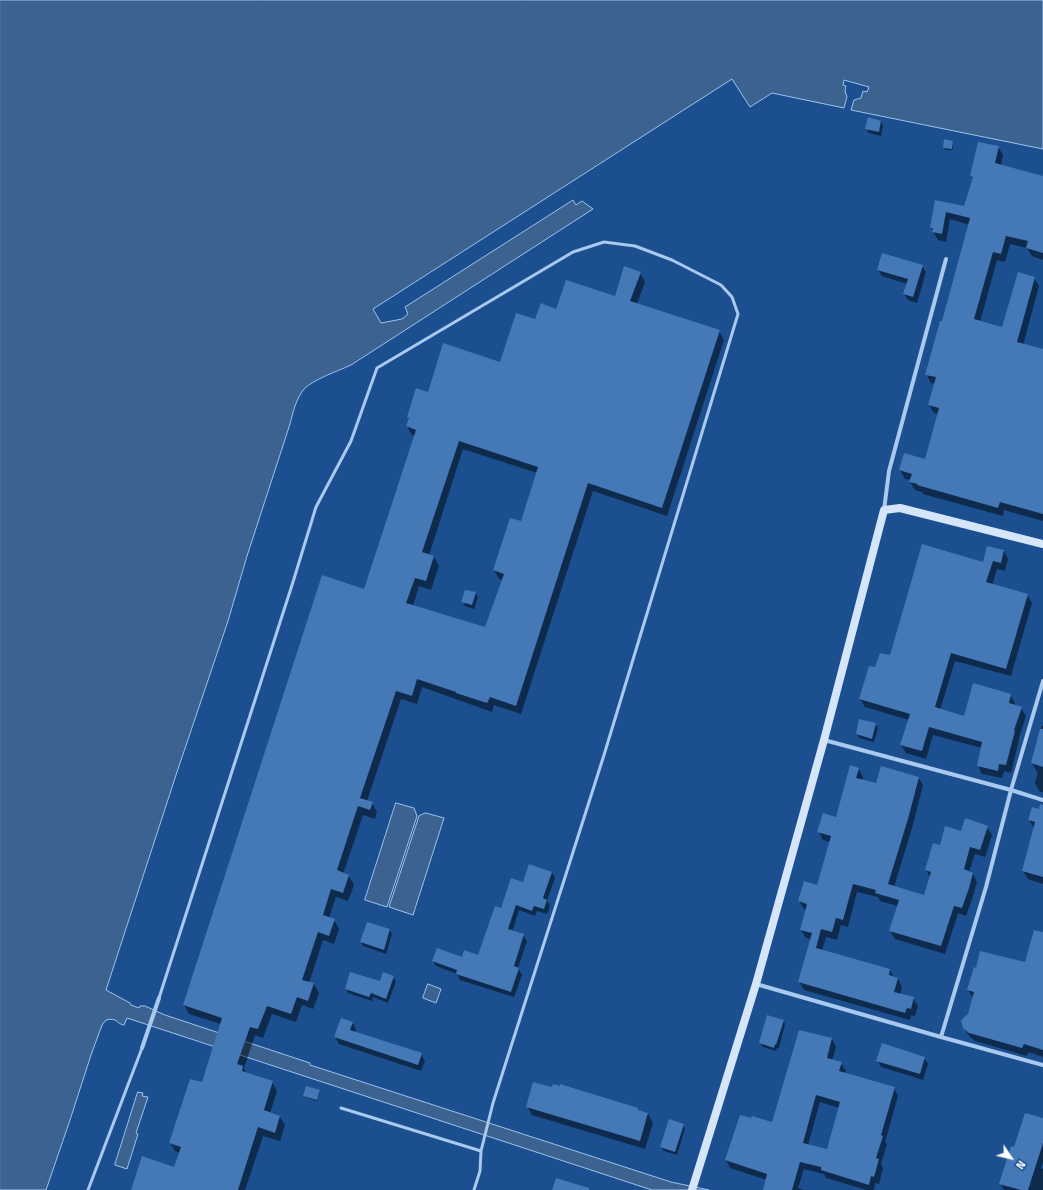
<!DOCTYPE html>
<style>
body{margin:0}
#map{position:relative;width:1043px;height:1190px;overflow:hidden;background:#1b4f8f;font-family:"Titillium Web",sans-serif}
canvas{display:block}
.north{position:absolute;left:991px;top:1138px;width:40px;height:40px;-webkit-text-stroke:3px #1b4f8f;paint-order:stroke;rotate:125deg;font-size:11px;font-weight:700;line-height:16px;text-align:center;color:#fff}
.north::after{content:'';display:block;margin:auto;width:14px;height:18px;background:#fff;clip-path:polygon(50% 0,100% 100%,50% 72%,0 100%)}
</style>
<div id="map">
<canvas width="1043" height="1190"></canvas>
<div class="north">N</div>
</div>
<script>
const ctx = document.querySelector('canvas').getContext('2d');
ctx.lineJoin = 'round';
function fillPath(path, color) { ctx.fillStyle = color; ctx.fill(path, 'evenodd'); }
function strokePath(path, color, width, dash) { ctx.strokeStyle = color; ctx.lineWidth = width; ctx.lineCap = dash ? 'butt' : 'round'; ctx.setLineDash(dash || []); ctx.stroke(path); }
const water = new Path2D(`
 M 0,0 L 1043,0 L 1043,149 L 851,110 L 854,100 L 861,98 L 863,91 L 867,92 L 869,87 L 844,80 L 843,85 L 846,86 L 845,91 L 847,97 L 844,108 L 772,93 L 750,107 L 732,79 L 373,309 L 381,323 L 402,319 L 408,314 L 405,307 L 573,200 L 576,205 L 582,201 L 593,209 L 351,365 C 338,371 314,379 304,389 C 296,399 293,412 290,424 L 247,556 L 228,621 L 176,775 L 106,990 L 130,1003 L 131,1005 L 139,1008 L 140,1006 L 145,1006 L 165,1015 L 310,1063 L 310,1065 L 671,1182 L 709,1190 L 652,1190 L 127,1018 L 124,1025 C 116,1024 118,1017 106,1020 L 102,1025 L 91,1055 L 70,1120 L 46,1190 L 0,1190 Z
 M 396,803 L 414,808 L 417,816 L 387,907 L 365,900 Z
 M 426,813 L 444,818 L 413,915 L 389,907 L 419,816 Z
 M 428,984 L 441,989 L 436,1003 L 423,998 Z
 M 138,1092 L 143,1093 L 142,1096 L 148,1097 L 136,1133 L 138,1134 L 127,1169 L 115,1165 Z`);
const shadow = new Path2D(`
 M 881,121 L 883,126 L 881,136 L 869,133 L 866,129 Z
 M 952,142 L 953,143 L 953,150 L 945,150 L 944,148 Z
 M 998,147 L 1003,155 L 1001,166 L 1043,177 L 1043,260 L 1032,256 L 1027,248 L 1010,244 L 1005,262 L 997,260 L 980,322 L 1003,328 L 1034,278 L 1039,286 L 1023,345 L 1043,350 L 1043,521 L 1004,510 L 1003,516 L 923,494 L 922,492 L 915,490 L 910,482 L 911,480 L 905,479 L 900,470 L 904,454 L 925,460 L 938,414 L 934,413 L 929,405 L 935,384 L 931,383 L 926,374 L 943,322 L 970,225 L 950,219 L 946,242 L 938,240 L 931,228 L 936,201 L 964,207 L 973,179 L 971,176 Z
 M 922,266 L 926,272 L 917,303 L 908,300 L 904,294 L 907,284 L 882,276 L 878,270 Z
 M 640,273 L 645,282 L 637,304 L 719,331 L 724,340 L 667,516 L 593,491 L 521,714 L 494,705 L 492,712 L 422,687 L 417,704 L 401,699 L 367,801 L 372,803 L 377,812 L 375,819 L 363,815 L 343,874 L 349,876 L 354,885 L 348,901 L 336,897 L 329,918 L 334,920 L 339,929 L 334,944 L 323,940 L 309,983 L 314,984 L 319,993 L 313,1009 L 302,1005 L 296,1022 L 272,1014 L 263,1038 L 255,1035 L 244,1068 L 247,1074 L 272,1082 L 277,1091 L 270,1113 L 280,1117 L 285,1125 L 280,1141 L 263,1136 L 245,1190 L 132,1190 L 175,1169 L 180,1153 L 175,1151 L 170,1142 L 203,1084 L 221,1024 L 189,1014 L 184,1005 L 365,590 L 415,436 L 412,435 L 407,426 L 409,419 L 408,417 L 429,393 L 501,363 L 535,320 L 557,310 L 616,297 ZM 463,449 L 537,473 L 521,522 L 494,570 L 499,579 L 503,580 L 486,629 L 413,606 L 419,586 L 431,590 L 439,566 L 434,557 L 429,555 Z
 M 1004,551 L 1008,559 L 1005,571 L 997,569 L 992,585 L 1027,595 L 1032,603 L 1011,676 L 955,661 L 940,710 L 965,717 L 1010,695 L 1015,703 L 1014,706 L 1021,708 L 1026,716 L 1019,738 L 1019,740 L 1011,773 L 1004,771 L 1002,778 L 982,774 L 978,766 L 982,748 L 933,735 L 926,759 L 906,753 L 901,745 L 909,720 L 865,707 L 860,699 L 875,669 L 891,656 L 984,563 Z
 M 475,593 L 478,597 L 474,609 L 465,606 L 463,602 Z
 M 875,724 L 878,728 L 874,742 L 859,738 L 857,734 Z
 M 1042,726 L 1043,726 L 1043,792 L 1040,792 L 1035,783 L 1038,772 L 1037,772 L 1032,763 Z
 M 859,769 L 863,777 L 862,780 L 877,785 L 918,777 L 923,785 L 912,828 L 894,887 L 925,896 L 930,877 L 926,870 L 940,847 L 962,832 L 987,827 L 992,835 L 985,857 L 975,854 L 969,872 L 973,874 L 977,882 L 973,896 L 966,916 L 958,913 L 945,954 L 895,939 L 890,931 L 898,906 L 880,901 L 878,897 L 857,892 L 848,927 L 841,925 L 837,940 L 826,937 L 822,951 L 890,970 L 894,978 L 898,979 L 902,987 L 900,994 L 913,998 L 918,1006 L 915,1016 L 911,1015 L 910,1020 L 804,990 L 799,982 L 811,939 L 806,938 L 801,930 L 807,910 L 804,909 L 799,901 L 817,886 L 830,842 L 823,840 L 819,832 L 837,818 Z
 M 1043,812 L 1043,884 L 1028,879 L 1023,871 L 1034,828 L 1029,820 Z
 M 552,872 L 555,878 L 547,900 L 550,906 L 547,914 L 537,911 L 535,916 L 519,910 L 512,932 L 523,935 L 527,941 L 518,968 L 522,975 L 514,997 L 460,980 L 457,974 L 436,966 L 433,961 L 479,956 L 502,909 L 524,883 Z
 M 367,924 L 390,930 L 392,934 L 386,954 L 363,946 L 361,942 Z
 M 1043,933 L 1043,1057 L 1028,1052 L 1027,1056 L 975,1041 L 970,1037 L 964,1028 L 974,999 L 968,990 L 1026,964 Z
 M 393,977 L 396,981 L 388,1003 L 373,997 L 372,1001 L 348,993 L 346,989 L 381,982 Z
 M 783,1020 L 785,1024 L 779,1048 L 777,1048 L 776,1051 L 763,1047 L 760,1043 Z
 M 353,1023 L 356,1029 L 355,1033 L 421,1054 L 425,1061 L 421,1071 L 339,1044 L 335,1037 Z
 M 832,1039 L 836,1047 L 832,1060 L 841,1063 L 846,1071 L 845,1074 L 894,1088 L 898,1096 L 885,1142 L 887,1144 L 881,1164 L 883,1168 L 879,1184 L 875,1183 L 874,1190 L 867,1190 L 826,1178 L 824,1174 L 804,1169 L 798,1188 L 804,1190 L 764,1190 L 767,1180 L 730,1168 L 726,1160 L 740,1116 L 773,1123 ZM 820,1102 L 840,1108 L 827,1150 L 808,1145 Z
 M 924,1058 L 928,1064 L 923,1080 L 881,1067 L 878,1061 Z
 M 319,1090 L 320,1092 L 317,1101 L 305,1097 L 304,1095 Z
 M 527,1106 L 637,1109 L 639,1111 L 648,1114 L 653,1123 L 645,1149 L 532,1115 Z
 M 1043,1119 L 1043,1163 L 1041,1168 L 1043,1169 L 1043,1190 L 1004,1190 L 1000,1183 L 1015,1148 Z
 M 683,1125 L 685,1129 L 677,1155 L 664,1151 L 661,1147 Z`);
const building = new Path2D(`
 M 868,117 L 881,121 L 879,132 L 865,129 Z
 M 944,139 L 953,141 L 952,149 L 943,148 Z
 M 978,142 L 999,146 L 995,163 L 1043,176 L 1043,253 L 1026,248 L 1028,241 L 1006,236 L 1001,254 L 993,252 L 974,319 L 1002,327 L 1018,272 L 1035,277 L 1017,342 L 1043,349 L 1043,514 L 1000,502 L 998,508 L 917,485 L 918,484 L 909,482 L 912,474 L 899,470 L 904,453 L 925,459 L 939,408 L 928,405 L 936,377 L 925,375 L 940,321 L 942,321 L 970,218 L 946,212 L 942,234 L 932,232 L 933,228 L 930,228 L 935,200 L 964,206 L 973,177 L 970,176 Z
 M 882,253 L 923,265 L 913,297 L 903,294 L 908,279 L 877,270 Z
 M 624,266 L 641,272 L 630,301 L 720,330 L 662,508 L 588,483 L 516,706 L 490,697 L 487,703 L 456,693 L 456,692 L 417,679 L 412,696 L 396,691 L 360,798 L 373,802 L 370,810 L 358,806 L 337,870 L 349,875 L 343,893 L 331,889 L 323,915 L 335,919 L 329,936 L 318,932 L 302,980 L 314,983 L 308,1001 L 297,997 L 291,1014 L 267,1006 L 258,1029 L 250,1027 L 237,1064 L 243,1066 L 242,1071 L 273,1081 L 264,1110 L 280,1116 L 275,1133 L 258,1127 L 238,1190 L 131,1190 L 142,1156 L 174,1167 L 181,1147 L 169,1143 L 190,1079 L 202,1082 L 222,1018 L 183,1005 L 322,575 L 364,589 L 416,430 L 406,426 L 409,418 L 407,417 L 416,388 L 428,392 L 443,343 L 500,362 L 516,313 L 535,319 L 541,303 L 556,309 L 566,280 L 615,296 ZM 459,441 L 538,467 L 521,521 L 510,518 L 493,570 L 504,574 L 485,627 L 406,603 L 415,578 L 426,581 L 434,556 L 422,552 Z
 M 922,544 L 983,562 L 987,546 L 1004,550 L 1001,563 L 993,561 L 986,582 L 1028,594 L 1006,669 L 951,653 L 935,707 L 964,716 L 973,683 L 1011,694 L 1009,703 L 1022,707 L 1014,730 L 1015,731 L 1006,765 L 999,764 L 998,771 L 977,766 L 982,742 L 929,727 L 922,751 L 900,745 L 910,714 L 859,699 L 869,666 L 875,667 L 880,653 L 890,655 Z
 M 465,590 L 476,592 L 472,605 L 461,602 Z
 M 859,719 L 876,723 L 872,739 L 856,734 Z
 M 1040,729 L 1043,729 L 1043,767 L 1031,763 Z
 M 850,765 L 859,768 L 856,778 L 876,783 L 881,766 L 919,777 L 908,819 L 888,884 L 924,895 L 931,872 L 925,870 L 933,843 L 940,845 L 945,826 L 961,831 L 965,818 L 988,826 L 980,850 L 970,847 L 964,869 L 973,873 L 969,888 L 962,908 L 954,906 L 941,946 L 889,931 L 899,900 L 875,893 L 876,890 L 853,884 L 843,920 L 836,918 L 832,932 L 821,929 L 816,948 L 890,969 L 889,975 L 898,978 L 894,992 L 914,997 L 911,1009 L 907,1008 L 905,1013 L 798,982 L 812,933 L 800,930 L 807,904 L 798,901 L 804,881 L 817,885 L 831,836 L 817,832 L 823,813 L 836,817 Z
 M 1040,804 L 1043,805 L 1043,877 L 1022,871 L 1035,822 L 1028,820 L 1032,807 L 1039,809 Z
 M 529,864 L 552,872 L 543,898 L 547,900 L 544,909 L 534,906 L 532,911 L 516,905 L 508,929 L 524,934 L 514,966 L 519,968 L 511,992 L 456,974 L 457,970 L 432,961 L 437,948 L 462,957 L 464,950 L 478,955 L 495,906 L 501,908 L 511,878 L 523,882 Z
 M 367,922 L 390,929 L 384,950 L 360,942 Z
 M 1034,930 L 1043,932 L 1043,1050 L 1024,1044 L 1022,1048 L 969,1033 L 963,1028 L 961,1021 L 964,1017 L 968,1014 L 974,992 L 967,990 L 974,967 L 976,968 L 980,951 L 1025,962 Z
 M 350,972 L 380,981 L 383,972 L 394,976 L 386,999 L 371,993 L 369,997 L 345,989 Z
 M 767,1015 L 784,1020 L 776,1045 L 775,1044 L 774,1048 L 759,1043 Z
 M 341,1018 L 353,1022 L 350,1030 L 422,1053 L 418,1065 L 334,1037 Z
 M 799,1030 L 832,1038 L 827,1058 L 842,1062 L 839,1071 L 895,1087 L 881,1135 L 883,1136 L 876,1158 L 879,1159 L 874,1177 L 871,1176 L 869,1185 L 821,1170 L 821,1167 L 800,1162 L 792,1190 L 763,1190 L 767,1174 L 725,1160 L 740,1115 L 751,1118 L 752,1116 L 772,1122 ZM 816,1095 L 840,1102 L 827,1149 L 803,1143 Z
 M 882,1043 L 925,1057 L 920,1074 L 876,1061 Z
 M 533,1082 L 552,1087 L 553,1084 L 560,1086 L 560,1084 L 638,1108 L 638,1110 L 648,1113 L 640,1141 L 526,1107 Z
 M 306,1086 L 320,1090 L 317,1100 L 303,1096 Z
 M 1025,1113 L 1043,1118 L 1043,1143 L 1028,1190 L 1021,1190 L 999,1184 L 1011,1146 L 1014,1147 Z
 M 669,1119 L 684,1124 L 675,1152 L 660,1147 Z
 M 556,1178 L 589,1188 L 589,1190 L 552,1190 Z`);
const lane = new Path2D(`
 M 159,998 L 293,582 L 316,507 L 351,441 L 377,368 L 573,252 L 604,242 L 635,246 L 672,260 L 721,285 L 732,297 L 738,314 L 604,755 L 493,1103 L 481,1151 L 480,1171 L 474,1190
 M 341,1108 L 481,1151
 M 88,1190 L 142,1048`);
const street = new Path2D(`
 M 884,510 L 889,471 L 946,259
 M 824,740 L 1011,790 L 1043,800
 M 756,984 L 941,1037 L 1043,1065
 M 941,1037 L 986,887 L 1011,790 L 1043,681
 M 142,1048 L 159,998`);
const secondary = new Path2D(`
 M 692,1190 L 756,984 L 824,740 L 884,510 L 900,508 L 1043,544`);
fillPath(water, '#3c6290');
strokePath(water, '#9cc4f0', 1);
fillPath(shadow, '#0007');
fillPath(building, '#4478b7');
strokePath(lane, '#a9c9ee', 3);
strokePath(street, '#a9c9ee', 4);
strokePath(secondary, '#d6e6fa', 8);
</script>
